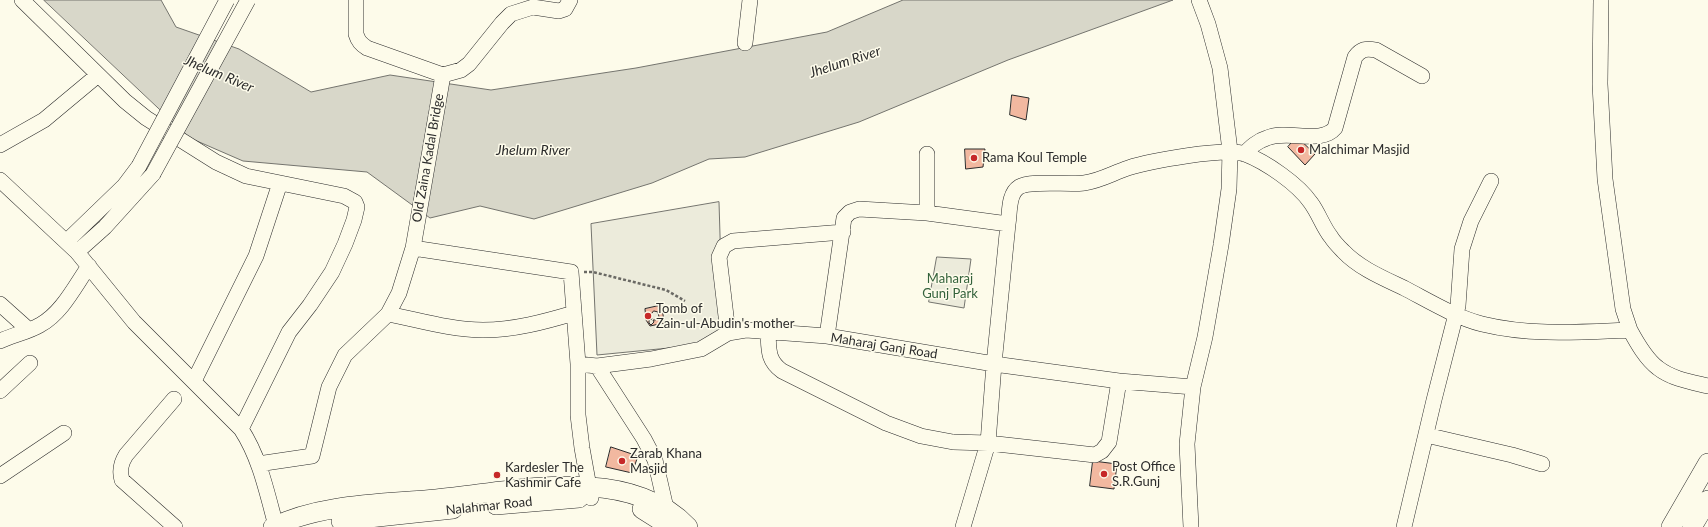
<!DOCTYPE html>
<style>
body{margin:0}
canvas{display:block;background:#fdfbea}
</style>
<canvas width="1708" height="527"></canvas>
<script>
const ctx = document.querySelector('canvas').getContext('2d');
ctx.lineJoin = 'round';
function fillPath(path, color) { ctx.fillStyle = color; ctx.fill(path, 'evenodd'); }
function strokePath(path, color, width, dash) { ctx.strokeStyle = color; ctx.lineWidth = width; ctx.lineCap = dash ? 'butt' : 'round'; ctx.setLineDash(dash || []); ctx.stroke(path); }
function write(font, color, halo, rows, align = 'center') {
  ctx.font = font + ' Lato,sans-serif'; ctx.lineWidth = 3; ctx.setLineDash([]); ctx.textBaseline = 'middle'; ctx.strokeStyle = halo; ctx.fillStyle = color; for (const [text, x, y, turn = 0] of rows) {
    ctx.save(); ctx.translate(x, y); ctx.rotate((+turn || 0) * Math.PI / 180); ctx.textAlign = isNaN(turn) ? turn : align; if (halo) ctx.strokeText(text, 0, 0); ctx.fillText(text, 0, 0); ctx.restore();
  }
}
const green = new Path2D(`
 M 719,202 L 723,333 L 700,345 L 597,355 L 591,224 Z
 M 937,257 L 971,259 L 964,308 L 929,302 Z`);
const water = new Path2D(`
 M 44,0 L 161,0 L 176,27 L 239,49 L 311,92 L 390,75 L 491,90 L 636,68 L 827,32 L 903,0 L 1173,0 L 1008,60 L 859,122 L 745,157 L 709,159 L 652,183 L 534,219 L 480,206 L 430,218 L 367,172 L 243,161 L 190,138 Z`);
const building = new Path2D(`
 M 1012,95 L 1029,98 L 1026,120 L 1010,115 Z
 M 1297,137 L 1315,154 L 1305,165 L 1288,147 Z
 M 965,149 L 985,149 L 983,167 L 966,169 Z
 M 657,306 L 662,306 L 664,323 L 650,326 L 646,320 L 645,309 ZM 654,311 L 658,312 L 659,317 L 656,320 L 653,320 L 654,322 L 651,325 L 649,323 L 649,320 L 652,319 L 650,316 Z
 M 611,447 L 638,456 L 632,473 L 606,467 Z
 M 1093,461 L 1117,464 L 1114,489 L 1090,486 Z`);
const path = new Path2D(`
 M 584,272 L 593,272 L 666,290 L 685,301`);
const minor = new Path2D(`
 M 22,0 L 125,101 L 146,118 L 216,162 L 246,176 L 344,196 L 355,202 L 357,207 L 354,220 L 345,244 L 332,272 L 310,305 L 289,332 L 241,429
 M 356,0 L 356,34 C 358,41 361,44 367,48 L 443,75 L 461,70 L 469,64 L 502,23 L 511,14 L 533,7 L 559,11 L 565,9 L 570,0
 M 1601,0 L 1600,84 L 1605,179 L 1623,309 L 1630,330
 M 745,43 L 750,0
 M 0,145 L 44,120 L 98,75
 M 927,154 L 927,213
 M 1244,154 C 1251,147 1257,141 1267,138 C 1288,129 1321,145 1335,128 L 1355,57 C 1361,49 1366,48 1376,50 L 1422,76
 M 0,180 L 77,252 L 134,322 L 241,429 C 260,458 267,493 276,526
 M 1008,224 C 1010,213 1008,194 1019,187 C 1031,180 1068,185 1084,183 C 1100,181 1113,173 1128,168 C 1150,161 1225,147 1245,154 C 1266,162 1298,184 1311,203 C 1319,214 1323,227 1331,237 C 1334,242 1339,247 1343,251 C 1359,268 1383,278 1404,288 C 1429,301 1455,317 1482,324 C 1531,336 1580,332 1630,330 C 1637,343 1646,359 1658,368 C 1672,379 1691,382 1708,386
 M 67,241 L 124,186 L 139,166
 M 413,248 L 571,272 L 578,364 L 578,415 L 582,448 L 591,498
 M 77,252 L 105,227 L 153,174
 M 0,304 L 29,330
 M 388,314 C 419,320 451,330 483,330 C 514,330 544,322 574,313
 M 768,332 C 769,349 767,360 782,371 L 886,423 L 921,436 L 953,442 L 988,443 L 1095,455 L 1102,451 L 1109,442 L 1119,381
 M 728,333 L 719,257 L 724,246 L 733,241 L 843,232
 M 827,336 L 844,218 L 850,212 L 859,209 L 927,213 L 1008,224 L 994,364 L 988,443 L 963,527
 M 0,341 C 13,335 28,332 40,325 C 62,313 75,286 89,266
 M 578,364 L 597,366 L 651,359 L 701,349 L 728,333 L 746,330 L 827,336 L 994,364 L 1119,381 L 1193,387
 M 597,366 L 644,439 L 655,460 L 666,508
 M 194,381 L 256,256 L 280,183
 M 0,391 L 30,363
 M 174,399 L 126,455 C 121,463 119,470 122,480 L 175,527
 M 1426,435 L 1512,455 L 1542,464
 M 258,464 L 312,456 L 329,387 L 345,355 L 388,314 L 399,293 L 413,248 L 443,75
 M 0,476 L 64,433
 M 1191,527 L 1187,444 L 1193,387 L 1205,337 L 1221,245 L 1229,189 L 1230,151 L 1220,68 L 1208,24 L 1199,0
 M 1404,527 L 1434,400 L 1458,306 L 1462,249 L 1471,221 L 1491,181`);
const major = new Path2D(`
 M 496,505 L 579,498
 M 642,509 L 661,521 L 667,527
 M 341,521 L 453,509
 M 273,527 C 322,503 384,504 436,499 C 487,494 539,483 590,487 C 625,489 663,500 688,527
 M 1671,527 L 1708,463
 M 1692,527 L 1708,500`);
const minorBridge = new Path2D(`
 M 139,166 L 227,0
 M 153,174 L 248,0`);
const markers = [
 [1301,150,4,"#c62828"],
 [974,158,4,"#c62828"],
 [648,316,4,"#c62828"],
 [622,461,4,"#c62828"],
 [1104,474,4,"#c62828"],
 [497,475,4,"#c62828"]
];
const poiNames = [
 ["Malchimar Masjid",1309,150],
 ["Rama Koul Temple",982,158],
 ["Tomb of",656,309],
 ["Zain-ul-Abudin's mother",656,324],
 ["Zarab Khana",630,454],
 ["Masjid",630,469],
 ["Post Office",1112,467],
 ["S.R.Gunj",1112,482],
 ["Kardesler The",505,468],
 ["Kashmir Cafe",505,483]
];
const streetNames = [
 ["Old Zaina Kadal Bridge",428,158,-80],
 ["Maharaj Ganj Road",884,346,9],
 ["Nalahmar Road",489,506,-6]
];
const parkNames = [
 ["Maharaj",950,279],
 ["Gunj Park",950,294]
];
const waterNames = [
 ["Jhelum River",845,62,-18],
 ["Jhelum River",219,74,23],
 ["Jhelum River",533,150]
];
fillPath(green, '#ecebdb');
strokePath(green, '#74746e', 1);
fillPath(water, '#d8d7c9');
strokePath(water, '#74746e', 1);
fillPath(building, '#f2b8a0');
strokePath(building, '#2b2b2b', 1);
strokePath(minor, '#2b2b2b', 16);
strokePath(major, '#2b2b2b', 20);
strokePath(path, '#6a6964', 2.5, [3, 2]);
strokePath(minor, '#fdfbea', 15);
strokePath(major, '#fdfbea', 19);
strokePath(minorBridge, '#2b2b2b', 16, []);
strokePath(minorBridge, '#fdfbea', 15);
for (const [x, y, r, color] of markers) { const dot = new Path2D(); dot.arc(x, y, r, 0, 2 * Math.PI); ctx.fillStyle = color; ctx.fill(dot); strokePath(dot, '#fdfbea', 1.5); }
write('13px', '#2b2b2b', '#fdfbea', poiNames, 'left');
write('13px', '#2b2b2b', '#fdfbea', streetNames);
write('13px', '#34623c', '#fdfbea', parkNames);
write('italic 14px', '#2b2b2b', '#fdfbea', waterNames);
</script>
